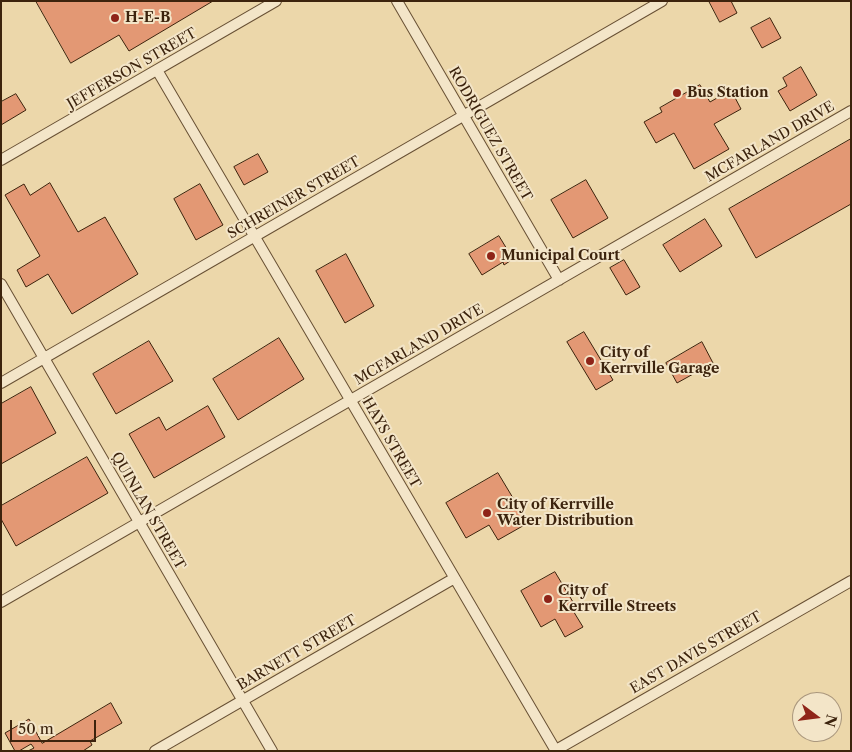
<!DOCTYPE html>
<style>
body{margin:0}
#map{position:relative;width:852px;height:752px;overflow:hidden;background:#ecd7aa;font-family:"Libre Caslon Text",serif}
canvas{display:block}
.frame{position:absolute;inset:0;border:2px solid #3c230d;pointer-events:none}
.north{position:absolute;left:792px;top:692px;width:50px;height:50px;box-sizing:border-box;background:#f3e5c8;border:1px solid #aa977d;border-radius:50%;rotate:105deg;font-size:14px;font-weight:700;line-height:20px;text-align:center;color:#3c230d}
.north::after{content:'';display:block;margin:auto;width:18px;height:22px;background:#8f2418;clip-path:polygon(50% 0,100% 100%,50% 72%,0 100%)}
.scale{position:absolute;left:10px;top:720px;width:86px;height:22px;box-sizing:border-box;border:2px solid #3c230d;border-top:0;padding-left:6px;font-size:15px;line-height:18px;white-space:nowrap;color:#3c230d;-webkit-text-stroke:4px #f3e5c8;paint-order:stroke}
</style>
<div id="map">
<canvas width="852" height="752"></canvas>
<div class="frame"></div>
<div class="north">N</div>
<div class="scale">50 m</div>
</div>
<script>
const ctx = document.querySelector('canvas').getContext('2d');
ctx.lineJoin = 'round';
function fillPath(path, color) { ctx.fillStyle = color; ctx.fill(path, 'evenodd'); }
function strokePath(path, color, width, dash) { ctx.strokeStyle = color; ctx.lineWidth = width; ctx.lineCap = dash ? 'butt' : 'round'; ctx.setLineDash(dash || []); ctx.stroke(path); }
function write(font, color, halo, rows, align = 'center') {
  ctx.font = font + ' "Libre Caslon Text",serif'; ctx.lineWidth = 4; ctx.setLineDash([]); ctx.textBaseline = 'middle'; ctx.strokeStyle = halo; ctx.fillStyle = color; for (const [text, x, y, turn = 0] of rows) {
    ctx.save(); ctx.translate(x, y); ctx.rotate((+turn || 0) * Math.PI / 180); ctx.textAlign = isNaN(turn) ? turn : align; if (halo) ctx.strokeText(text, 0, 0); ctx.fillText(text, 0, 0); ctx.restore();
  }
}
const building = new Path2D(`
 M 36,1 L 213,1 L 129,51 L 119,35 L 71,63 Z
 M 709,1 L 731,1 L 737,13 L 720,22 Z
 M 770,18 L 781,38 L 762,48 L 751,28 Z
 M 801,67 L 817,95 L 790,111 L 778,91 L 787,86 L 783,78 Z
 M 700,85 L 710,102 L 731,90 L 741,109 L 714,124 L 729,149 L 694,169 L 674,133 L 656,143 L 644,122 L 662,112 L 660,108 Z
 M 16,94 L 26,110 L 1,125 L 1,102 Z
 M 851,139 L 851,204 L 756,258 L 729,209 Z
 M 258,154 L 268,172 L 244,185 L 234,167 Z
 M 586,180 L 608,218 L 573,238 L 551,200 Z
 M 50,183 L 78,232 L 105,217 L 138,274 L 72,314 L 48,274 L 26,287 L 17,270 L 40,256 L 5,195 L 24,184 L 30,195 Z
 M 200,184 L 223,225 L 196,240 L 174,199 Z
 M 705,219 L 722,246 L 680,272 L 663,245 Z
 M 499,236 L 513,259 L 504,265 L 503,262 L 482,275 L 469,254 Z
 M 346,254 L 374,306 L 345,323 L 316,271 Z
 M 624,260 L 640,287 L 626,295 L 610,268 Z
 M 584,332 L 613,380 L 596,390 L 567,342 Z
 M 279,338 L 304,379 L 238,420 L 213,379 Z
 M 149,341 L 173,381 L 116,414 L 93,374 Z
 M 702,342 L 713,363 L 677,383 L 666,363 Z
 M 31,387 L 56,433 L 1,464 L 1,404 Z
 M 208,406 L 225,437 L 154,478 L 129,434 L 159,417 L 166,430 Z
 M 87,457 L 108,493 L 16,546 L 1,519 L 1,506 Z
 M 498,473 L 528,523 L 498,540 L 489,525 L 466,538 L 446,503 Z
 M 555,572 L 576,607 L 572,609 L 583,627 L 565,637 L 555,619 L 541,627 L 521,591 Z
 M 111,703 L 122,723 L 90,741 L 92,745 L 83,751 L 28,751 L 34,748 L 31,744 L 19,751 L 15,751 L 5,733 L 29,719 L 42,743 Z`);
const minor = new Path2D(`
 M 397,1 L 559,280
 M 157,70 L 556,751
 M 1,160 L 276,1
 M 1,284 L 272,751
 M 1,383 L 662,1
 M 1,602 L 851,111
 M 556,750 L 851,581
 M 155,751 L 453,579`);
const markers = [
 [115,18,5,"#8f2418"],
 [677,93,5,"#8f2418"],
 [491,256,5,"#8f2418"],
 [590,361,5,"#8f2418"],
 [487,513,5,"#8f2418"],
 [548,599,5,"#8f2418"]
];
const poiNames = [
 ["H-E-B",125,18],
 ["Bus Station",687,93],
 ["Municipal Court",501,256],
 ["City of",600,353],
 ["Kerrville Garage",600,369],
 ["City of Kerrville",497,505],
 ["Water Distribution",497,521],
 ["City of",558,591],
 ["Kerrville Streets",558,607]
];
const streetNames = [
 ["JEFFERSON STREET",132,69,-30],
 ["RODRIGUEZ STREET",490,134,60],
 ["MCFARLAND DRIVE",770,142,-30],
 ["SCHREINER STREET",294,198,-30],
 ["MCFARLAND DRIVE",419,345,-30],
 ["HAYS STREET",391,443,60],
 ["QUINLAN STREET",148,511,60],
 ["BARNETT STREET",297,653,-30],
 ["EAST DAVIS STREET",696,653,-30]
];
fillPath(building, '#e39874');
strokePath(building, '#3c230d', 1);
strokePath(minor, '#685034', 12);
strokePath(minor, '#f3e5c8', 10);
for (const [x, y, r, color] of markers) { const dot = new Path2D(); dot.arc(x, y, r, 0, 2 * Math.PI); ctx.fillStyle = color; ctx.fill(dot); strokePath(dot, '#f3e5c8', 2); }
write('bold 14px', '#3c230d', '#f3e5c8', poiNames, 'left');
write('14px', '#3c230d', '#f3e5c8', streetNames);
</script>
